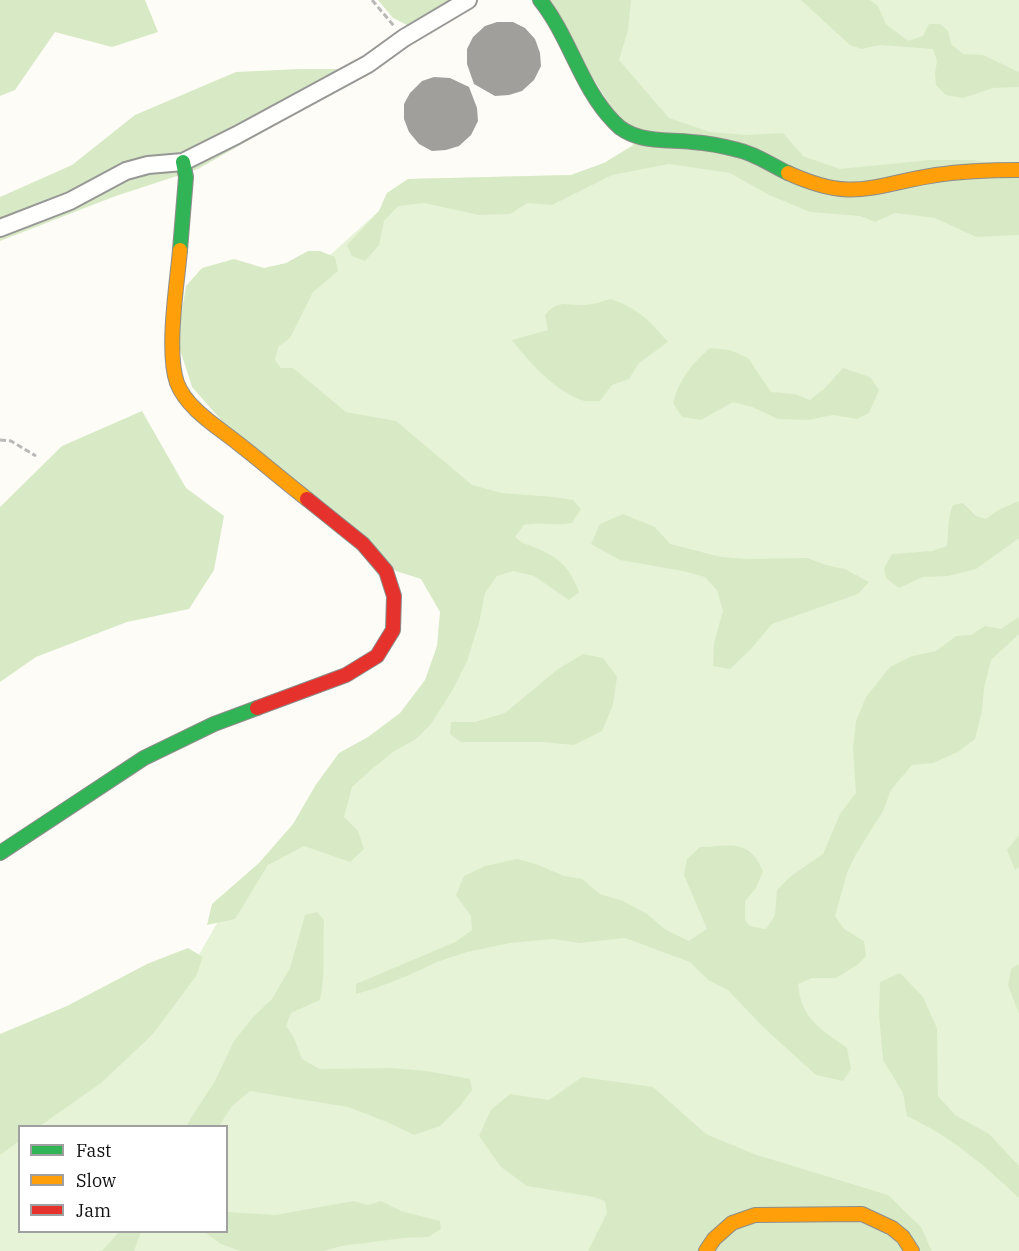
<!DOCTYPE html>
<style>
body{margin:0}
#map{position:relative;width:1019px;height:1251px;overflow:hidden;background:#fdfcf7;font-family:"IBM Plex Serif",serif}
canvas{display:block}
.legend{position:absolute;left:18px;top:1125px;width:210px;height:108px;box-sizing:border-box;background:#fff;border:2px solid #a0a0a0;margin:0;padding:8px 10px;list-style:none;font-size:18px;color:#111}
.legend li{display:flex;align-items:center;gap:12px;height:30px}
.legend b{width:30px;border:2px solid #a0a0a0}
</style>
<div id="map">
<canvas width="1019" height="1251"></canvas>
<ul class="legend">
<li><b style="height:8px;background:#30b455"></b>Fast</li>
<li><b style="height:8px;background:#ff9f0a"></b>Slow</li>
<li><b style="height:8px;background:#e5322d"></b>Jam</li>
</ul>
</div>
<script>
const ctx = document.querySelector('canvas').getContext('2d');
ctx.lineJoin = 'round';
function fillPath(path, color) { ctx.fillStyle = color; ctx.fill(path, 'evenodd'); }
function strokePath(path, color, width, dash) { ctx.strokeStyle = color; ctx.lineWidth = width; ctx.lineCap = dash ? 'butt' : 'round'; ctx.setLineDash(dash || []); ctx.stroke(path); }
const green = new Path2D(`
 M 546,0 L 1019,0 L 1019,1251 L 932,1251 L 922,1228 L 815,1174 L 754,1154 L 599,1251 L 0,1251 L 0,1146 L 19,1132 L 20,1232 L 226,1232 L 226,1126 L 27,1126 L 153,1034 L 219,920 L 318,810 L 411,723 L 456,604 L 206,388 L 299,283 L 379,211 L 387,193 L 408,179 L 571,175 L 604,163 L 633,145 Z`);
const forest = new Path2D(`
 M 0,0 L 145,0 L 158,32 L 112,47 L 55,32 L 15,90 L 0,96 Z
 M 378,0 L 455,0 L 409,26 L 393,18 Z
 M 546,0 L 631,0 L 628,30 L 619,60 L 669,118 L 710,132 L 747,135 L 783,133 L 803,156 L 840,169 L 930,160 L 972,160 L 1019,167 L 1019,235 L 976,237 L 935,218 L 895,213 L 875,222 L 860,216 L 810,212 L 769,195 L 730,173 L 669,164 L 612,175 L 552,205 L 527,203 L 510,214 L 479,215 L 424,203 L 398,206 L 384,221 L 379,245 L 365,261 L 352,256 L 347,245 L 379,211 L 387,193 L 408,179 L 571,175 L 604,163 L 634,145 Z
 M 801,0 L 870,0 L 878,6 L 886,24 L 908,41 L 923,36 L 929,24 L 940,24 L 948,31 L 951,44 L 963,54 L 983,55 L 1019,72 L 1019,87 L 993,88 L 963,98 L 946,95 L 936,85 L 935,73 L 937,61 L 933,49 L 880,45 L 862,49 L 850,45 Z
 M 299,69 L 351,69 L 309,106 L 198,169 L 113,197 L 0,241 L 0,197 L 72,165 L 135,115 L 236,72 Z
 M 308,251 L 320,251 L 335,257 L 338,271 L 313,292 L 290,338 L 278,347 L 275,360 L 281,368 L 293,368 L 346,412 L 396,421 L 472,485 L 502,493 L 554,497 L 573,500 L 581,509 L 572,523 C 555,526 540,522 524,525 L 515,537 C 522,544 527,544 536,548 C 559,557 571,569 579,592 L 569,600 L 534,576 L 513,571 L 497,576 L 485,593 L 479,623 L 467,661 L 452,691 L 431,724 L 416,739 L 393,752 L 373,768 L 352,787 L 344,817 L 358,831 L 364,849 L 350,862 L 304,846 L 268,865 L 235,919 L 207,925 L 212,904 L 259,863 L 293,824 L 315,786 L 339,753 L 368,737 L 400,713 L 425,680 L 437,646 L 440,612 L 421,579 L 396,571 L 250,453 L 192,387 L 177,340 L 186,286 L 202,268 L 234,259 L 264,268 L 286,263 Z
 M 611,299 C 639,309 649,320 668,342 L 639,363 L 629,379 L 612,385 L 600,401 C 594,401 586,402 581,400 C 553,389 530,363 512,340 L 548,330 L 545,315 C 559,298 568,306 586,305 C 594,304 603,301 611,299 Z
 M 710,348 L 730,350 L 748,358 L 771,392 L 795,394 L 810,400 L 825,388 L 843,368 L 870,377 L 879,390 L 869,413 L 857,419 L 833,415 L 808,420 L 778,419 L 752,407 L 733,402 L 701,420 L 682,417 L 673,403 C 679,379 692,364 710,348 Z
 M 142,411 L 186,488 L 224,516 L 214,570 L 189,609 L 127,622 L 36,657 L 0,682 L 0,507 L 62,446 Z
 M 1019,501 L 1019,538 L 976,569 L 948,576 L 923,577 L 899,588 L 886,578 L 884,568 L 892,554 L 932,551 L 947,546 C 949,529 947,520 953,505 L 963,503 L 976,516 L 986,519 L 1000,509 Z
 M 623,514 L 655,527 L 670,544 L 721,557 L 748,559 L 807,558 L 826,565 L 845,569 L 869,582 L 858,594 L 772,624 L 751,649 L 730,669 L 713,666 L 714,643 L 723,611 L 717,590 L 705,577 L 683,571 L 620,560 L 591,544 L 600,524 Z
 M 1019,617 L 1019,634 L 991,660 L 984,688 L 982,711 L 975,739 L 958,752 L 933,763 L 912,765 L 891,790 L 883,811 L 855,856 L 847,873 L 835,916 L 844,929 L 864,941 L 866,956 L 857,965 L 836,978 L 812,978 L 798,984 C 801,1019 821,1029 847,1048 L 851,1069 L 843,1081 L 816,1075 L 762,1026 L 728,990 L 708,980 L 690,962 L 625,938 L 579,943 L 553,939 L 510,943 L 467,952 L 437,962 L 407,976 L 376,988 L 356,994 L 356,984 L 455,942 L 472,930 L 471,916 L 456,895 L 464,876 L 485,866 L 517,859 L 536,864 L 564,876 L 582,879 L 600,894 L 623,901 L 647,914 L 666,930 L 689,941 L 707,929 L 684,875 L 687,859 L 700,847 C 732,846 748,838 763,871 L 756,888 L 745,901 L 745,920 L 750,926 L 766,929 L 775,915 L 777,890 L 791,876 L 823,854 L 840,814 L 856,793 L 853,748 L 856,721 L 866,697 L 890,667 L 912,656 L 936,651 L 956,636 L 971,635 L 985,626 L 1001,629 Z
 M 583,654 L 603,658 L 617,677 L 613,705 L 602,731 L 574,745 L 543,742 L 461,742 L 450,734 L 451,722 L 475,722 L 505,713 L 558,669 Z
 M 1019,835 L 1019,867 L 1015,870 L 1007,850 Z
 M 317,912 L 324,920 C 322,949 326,971 320,1000 L 291,1013 L 286,1026 L 294,1038 L 302,1059 L 319,1069 L 391,1068 L 427,1071 L 470,1079 L 472,1090 L 461,1105 L 440,1126 L 414,1135 L 387,1122 L 348,1107 L 250,1091 L 232,1106 L 219,1126 L 186,1126 L 215,1081 L 234,1041 L 253,1017 L 272,999 L 290,968 L 305,915 Z
 M 188,948 L 203,957 L 196,976 L 153,1034 L 101,1083 L 40,1126 L 20,1126 L 19,1141 L 0,1155 L 0,1034 L 67,1006 L 147,964 Z
 M 1019,964 L 1019,1014 L 1008,985 L 1011,969 Z
 M 900,973 L 923,997 L 937,1028 L 938,1096 L 955,1115 L 989,1134 L 1019,1166 L 1019,1198 C 983,1164 953,1138 907,1116 L 903,1093 L 883,1060 L 879,1015 L 880,982 Z
 M 582,1077 L 653,1087 L 706,1134 L 754,1154 L 888,1195 L 922,1228 L 932,1251 L 588,1251 L 607,1213 L 605,1201 L 594,1197 L 527,1186 L 501,1167 L 479,1136 L 491,1110 L 510,1094 L 549,1100 Z
 M 354,1201 L 368,1205 L 381,1201 L 401,1211 L 440,1221 L 441,1229 L 428,1237 L 404,1238 L 341,1246 L 324,1251 L 240,1251 L 221,1244 L 204,1232 L 226,1232 L 227,1212 L 275,1215 Z
 M 119,1232 L 141,1232 L 134,1251 L 102,1251 Z`);
const building = new Path2D(`
 M 497,22 L 513,22 L 525,28 L 535,39 L 540,53 L 541,66 L 534,80 L 522,91 L 509,95 L 495,96 L 474,84 L 467,64 L 467,49 L 473,37 L 485,26 Z
 M 434,77 L 450,78 L 469,87 L 477,108 L 478,121 L 471,135 L 459,146 L 446,150 L 432,151 L 419,144 L 409,132 L 404,119 L 404,104 L 410,93 L 422,81 Z`);
const path = new Path2D(`
 M 372,0 L 394,26
 M 0,440 L 11,441 L 36,456`);
const street = new Path2D(`
 M 0,228 L 70,201 L 126,171 L 148,165 L 183,162 L 237,135 L 368,64 L 404,38 L 468,0`);
const fast = new Path2D(`
 M 540,0 C 570,37 580,87 614,122 C 634,144 666,139 692,142 C 707,143 723,146 738,150 C 756,154 771,165 788,173
 M 180,250 L 186,177 L 183,162
 M 0,853 L 144,758 L 214,724 L 257,708`);
const slow = new Path2D(`
 M 788,173 C 854,203 871,185 936,175 C 963,171 991,170 1019,170
 M 180,250 C 177,285 166,351 177,383 C 187,409 218,427 239,444 C 262,462 284,481 307,499
 M 706,1251 L 714,1239 L 732,1223 L 755,1215 L 862,1214 L 892,1228 L 903,1237 L 912,1251`);
const jam = new Path2D(`
 M 257,708 L 346,675 L 377,656 L 393,630 L 394,596 L 386,571 L 363,544 L 307,499`);
fillPath(green, '#e7f3d7');
fillPath(forest, '#d8eac5');
fillPath(building, '#a19f9c');
strokePath(street, '#979795', 20);
strokePath(fast, '#8e8d8b', 16);
strokePath(slow, '#8e8d8b', 16);
strokePath(jam, '#8e8d8b', 16);
strokePath(path, '#b9b9b8', 3, [6, 3]);
strokePath(street, '#fffffe', 16);
strokePath(fast, '#30b455', 14);
strokePath(slow, '#ff9f0a', 14);
strokePath(jam, '#e5322d', 14);
</script>
